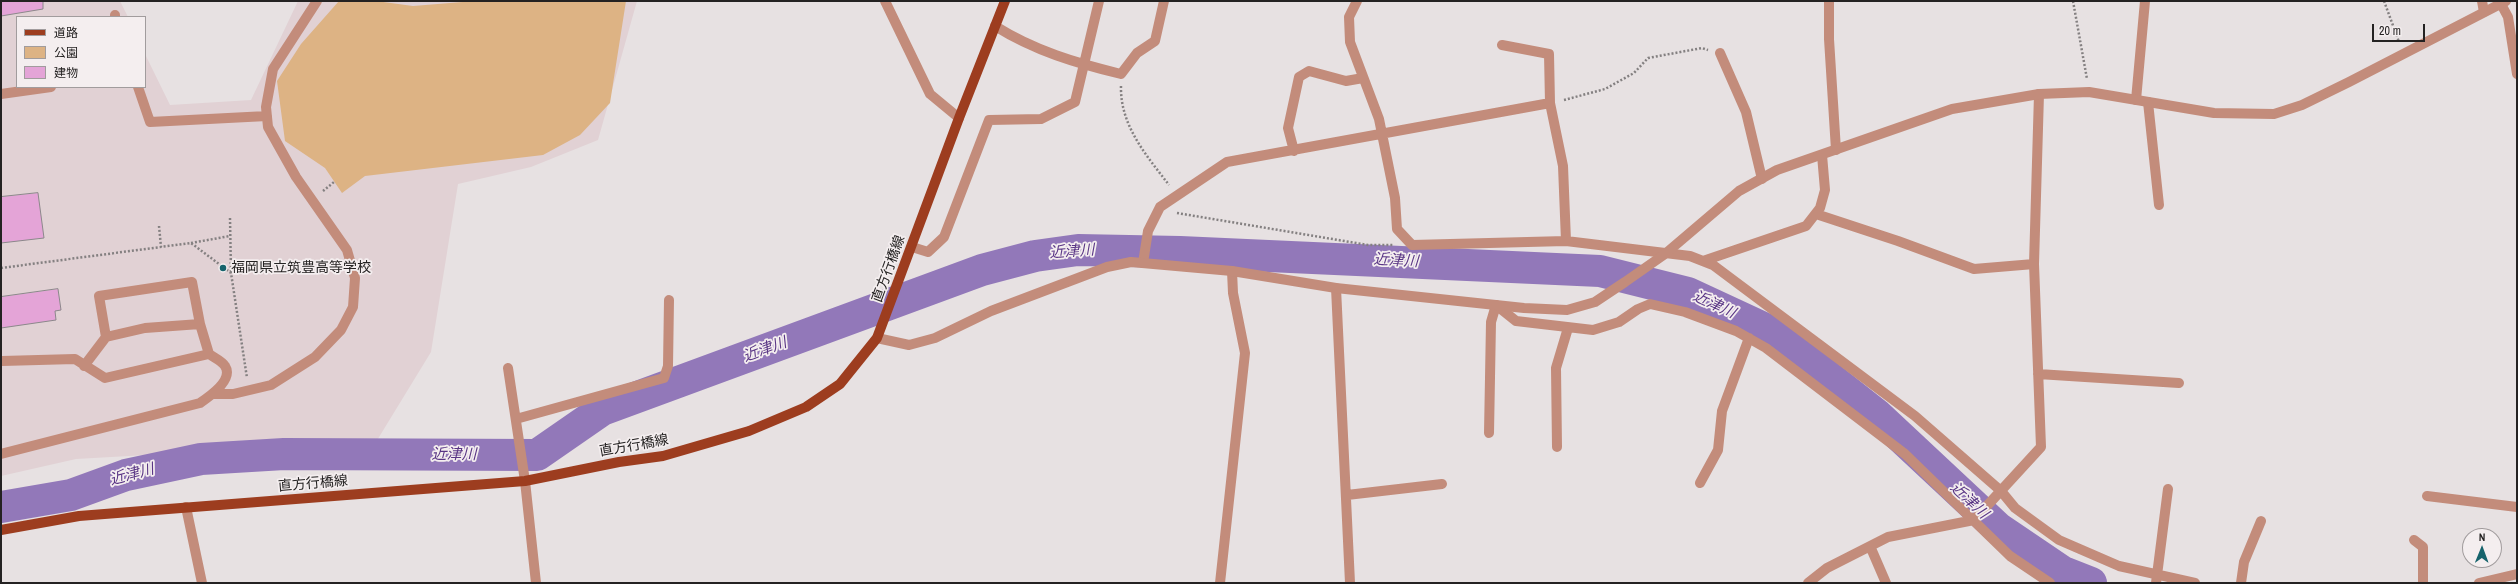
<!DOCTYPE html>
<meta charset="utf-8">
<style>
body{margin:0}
#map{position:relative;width:2518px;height:584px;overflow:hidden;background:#e7e1e2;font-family:"Archivo Narrow","Noto Sans JP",sans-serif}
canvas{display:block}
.frame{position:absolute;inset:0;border:2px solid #242222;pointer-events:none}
.legend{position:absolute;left:16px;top:16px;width:130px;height:72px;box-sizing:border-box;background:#f4eeef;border:1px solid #a19c9d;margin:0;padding:5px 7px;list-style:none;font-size:12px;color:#242222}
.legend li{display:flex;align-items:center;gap:8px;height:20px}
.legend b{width:20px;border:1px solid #a19c9d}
.north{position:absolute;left:2462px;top:528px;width:40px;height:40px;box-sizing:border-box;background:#f4eeef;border:1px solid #a19c9d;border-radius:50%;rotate:1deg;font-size:11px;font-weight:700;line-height:16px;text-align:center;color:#242222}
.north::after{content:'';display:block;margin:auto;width:14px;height:18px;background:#16636c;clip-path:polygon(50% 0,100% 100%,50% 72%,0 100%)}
.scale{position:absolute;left:2372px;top:24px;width:53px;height:18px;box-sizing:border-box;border:2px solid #242222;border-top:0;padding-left:5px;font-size:12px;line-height:14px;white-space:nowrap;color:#242222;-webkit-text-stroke:3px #f4eeef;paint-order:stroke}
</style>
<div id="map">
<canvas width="2518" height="584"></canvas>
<div class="frame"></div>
<ul class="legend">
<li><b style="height:5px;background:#9d3d1f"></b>道路</li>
<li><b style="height:11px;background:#ddb384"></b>公園</li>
<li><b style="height:11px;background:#e4a4d7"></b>建物</li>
</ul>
<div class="north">N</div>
<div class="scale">20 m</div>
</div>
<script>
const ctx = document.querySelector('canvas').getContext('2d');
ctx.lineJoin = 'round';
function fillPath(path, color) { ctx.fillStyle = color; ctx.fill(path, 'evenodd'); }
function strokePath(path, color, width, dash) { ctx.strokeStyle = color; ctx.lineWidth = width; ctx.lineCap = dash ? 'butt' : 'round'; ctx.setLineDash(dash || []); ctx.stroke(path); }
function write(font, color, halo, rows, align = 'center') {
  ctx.font = font + ' "Archivo Narrow","Noto Sans JP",sans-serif'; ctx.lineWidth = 3.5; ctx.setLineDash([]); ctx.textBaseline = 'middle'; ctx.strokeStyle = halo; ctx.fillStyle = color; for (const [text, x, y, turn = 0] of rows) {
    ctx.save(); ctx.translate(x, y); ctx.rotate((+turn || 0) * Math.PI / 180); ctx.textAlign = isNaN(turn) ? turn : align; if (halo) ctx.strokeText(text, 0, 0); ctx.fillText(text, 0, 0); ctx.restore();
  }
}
const built = new Path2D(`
 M 1,1 L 120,1 L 128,17 L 17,17 L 17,87 L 145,87 L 145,54 L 170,105 L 251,100 L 298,1 L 637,1 L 598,140 L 531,167 L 458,184 L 431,352 L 376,442 L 76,459 L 1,476 Z`);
const green = new Path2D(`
 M 339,1 L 376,1 L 413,6 L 475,1 L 626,1 L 610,103 L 580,135 L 543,155 L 365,176 L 342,193 L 325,168 L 285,141 L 277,81 L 301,44 Z`);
const river = new Path2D(`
 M 1,507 L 71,495 L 126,475 L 201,459 L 284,454 L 537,455 L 602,410 L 982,270 L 1035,256 L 1078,250 L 1180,252 L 1600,271 L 1688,293 L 1772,332 L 1876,414 L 1998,528 L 2063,572 L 2091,583`);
const building = new Path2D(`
 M 1,1 L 43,1 L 43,9 L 1,16 Z
 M 38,193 L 44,238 L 1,243 L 1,197 Z
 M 58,289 L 61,310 L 55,311 L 56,320 L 1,328 L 1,297 Z`);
const path = new Path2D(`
 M 2073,1 L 2087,79
 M 2384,1 L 2399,42
 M 1121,86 C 1120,126 1147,156 1169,185
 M 1564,100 L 1605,89 L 1634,73 L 1648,58 L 1702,48 L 1708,50
 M 323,191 L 334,182
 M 1177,213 L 1368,245 L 1393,245
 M 230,218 L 231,273
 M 159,226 L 161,247
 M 191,243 L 230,236
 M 1,268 L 191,243 L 231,273 L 247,378`);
const service = new Path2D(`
 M 115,15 L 115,17
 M 138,87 L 150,122 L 267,116
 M 1,94 L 51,87
 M 106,337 L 99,296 L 192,282 L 200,324
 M 84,366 L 106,337 L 145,328 L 200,324 L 209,354
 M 508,368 L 525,481
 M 212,394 L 233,394 L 271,385 L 315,357 L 341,330 L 353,307 L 355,278 L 347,250 L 296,177 L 268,127 L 266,107 L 273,69 L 317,1
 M 516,419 L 664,378 L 668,366 L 669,300
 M 1,454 L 200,403 C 209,397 234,380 225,366 C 222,361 213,357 209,354 L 105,378 L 75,359 L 2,361`);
const minor = new Path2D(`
 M 885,1 L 930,94 L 959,118
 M 1357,1 L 1349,17 L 1350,42 L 1379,119 L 1395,198 L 1397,229 L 1412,245 L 1566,241 L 1690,256 L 1713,265 L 1915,416 L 2001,491 L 2015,508 L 2059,540 L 2119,566 L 2195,583
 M 1829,1 L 1829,39 L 1836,150
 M 2482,1 L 2484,12
 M 2501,4 L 2508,17 L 2517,74
 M 995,26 C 1035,51 1076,63 1121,74 L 1137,53 L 1155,41 L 1164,1
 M 1502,45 L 1549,54 L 1550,103
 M 1720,53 L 1746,112 L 1762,179
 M 2136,100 L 2145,1
 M 2148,102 L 2159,205
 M 1294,151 L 1288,128 L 1299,77 L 1309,71 L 1346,81 L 1363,78
 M 1816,214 L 1898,241 L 1974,269 L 2034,264
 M 912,247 L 928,252 L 944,237 L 989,120 L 1041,119 L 1075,102 L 1099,1
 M 1703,261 L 1806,226 L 1820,208 L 1825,190 L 1822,155
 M 1143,263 L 1148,231 L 1160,207 L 1227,162 L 1550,103 L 1563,166 L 1566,241
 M 1336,288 L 1350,583
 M 2038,374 L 2179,383
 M 1489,433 L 1491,322 L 1496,305 L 1516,321 L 1593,330 L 1619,322 L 1638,309 L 1650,304 L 1685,312 L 1736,331 L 1766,348 L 1905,454 L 2010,556 L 2050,583
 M 1557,447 L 1556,368 L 1568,328
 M 1700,483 L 1718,450 L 1722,411 L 1749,338
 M 1347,495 L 1442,484
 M 2427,496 L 2517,507
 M 186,507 L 202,583
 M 2414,540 L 2423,547 L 2423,583
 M 1870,546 L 1886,583
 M 1220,583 L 1245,353 L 1233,293 L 1232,271
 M 1808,583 L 1827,568 L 1888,537 L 1974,520 L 2041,447 L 2034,264 L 2039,94
 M 2156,583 L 2168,489
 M 2241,583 L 2244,562 L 2261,521
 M 2479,583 L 2517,574`);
const tertiary = new Path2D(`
 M 877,338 L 909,345 L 935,338 L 991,311 L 1107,267 L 1131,262 L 1232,271 L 1336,288 L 1524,308 L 1567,310 L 1595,302 L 1625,282 L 1665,254 L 1739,191 L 1777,170 L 1952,109 L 2039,94 L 2089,92 L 2214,113 L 2274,114 L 2302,105 L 2349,82 L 2506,1
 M 525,481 L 536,583`);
const primary = new Path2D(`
 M 1,530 L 79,516 L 525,481 L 619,462 L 663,456 L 749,431 L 806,407 L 840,384 L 877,338 L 959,118 L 1005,1`);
const markers = [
 [223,268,4,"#16636c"]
];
const poiNames = [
 ["福岡県立筑豊高等学校",231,268]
];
const streetNames = [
 ["直方行橋線",889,269,-70],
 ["直方行橋線",634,446,-10],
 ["直方行橋線",313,484,-5]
];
const waterNames = [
 ["近津川",1072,252,-4],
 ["近津川",1396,261,3],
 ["近津川",1714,305,25],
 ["近津川",765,350,-20],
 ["近津川",454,455],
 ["近津川",132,475,-15],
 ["近津川",1969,501,43]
];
fillPath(built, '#e1d1d4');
fillPath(green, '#ddb384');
strokePath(river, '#9278b9', 32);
fillPath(building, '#e4a4d7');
strokePath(building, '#8c888b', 1);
strokePath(path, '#848081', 2.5, [2, 2]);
strokePath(service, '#c38c7b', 10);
strokePath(minor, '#c38c7b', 10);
strokePath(tertiary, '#c38c7b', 10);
strokePath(primary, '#9d3d1f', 10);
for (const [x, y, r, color] of markers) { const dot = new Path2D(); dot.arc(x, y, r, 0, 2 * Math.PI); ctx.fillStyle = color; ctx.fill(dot); strokePath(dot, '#f4eeef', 1.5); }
write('14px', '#242222', '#f4eeef', poiNames, 'left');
write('14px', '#242222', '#f4eeef', streetNames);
write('italic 15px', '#593585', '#f4eeef', waterNames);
</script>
